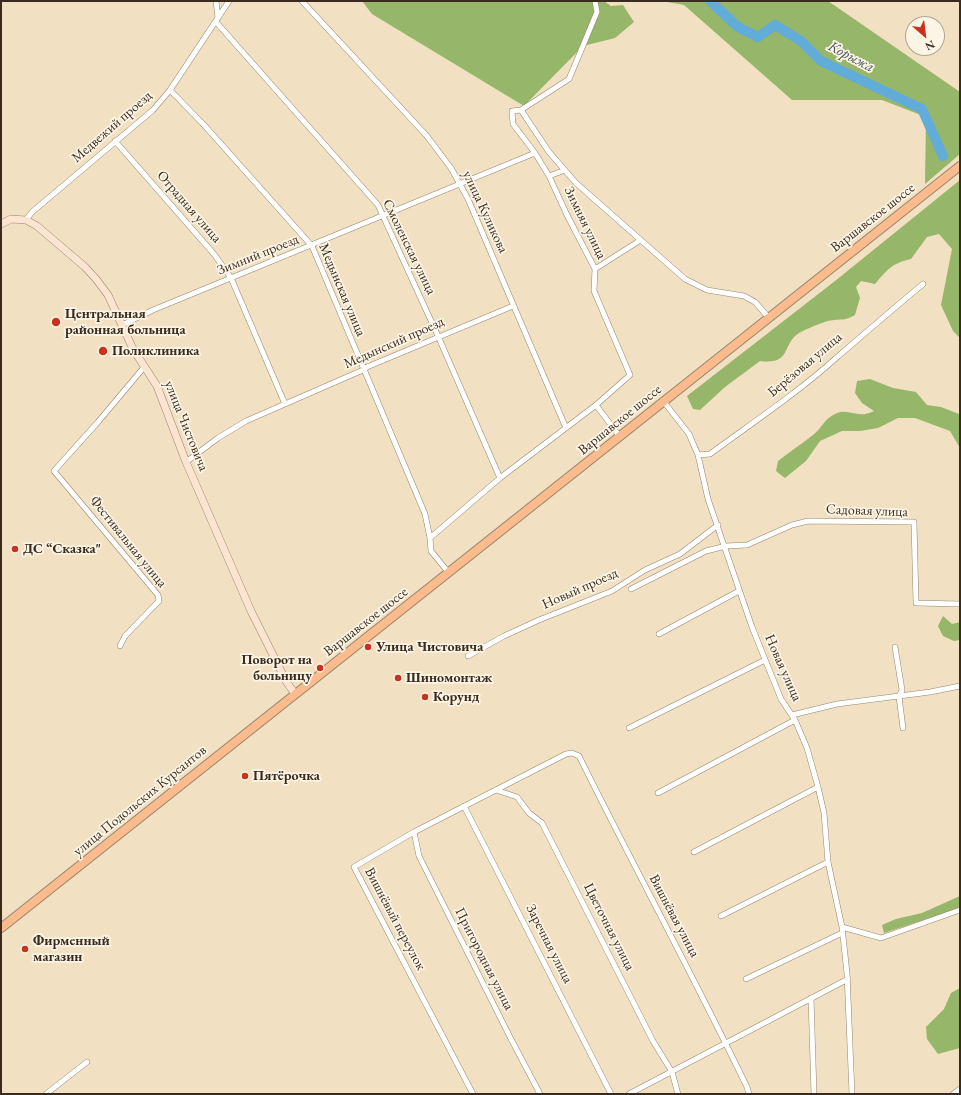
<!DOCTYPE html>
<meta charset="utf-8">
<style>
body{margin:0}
#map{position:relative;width:961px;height:1095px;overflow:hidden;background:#f1e0c1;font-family:"EB Garamond",serif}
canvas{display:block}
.frame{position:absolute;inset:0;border:2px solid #3b2a1e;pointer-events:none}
.north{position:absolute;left:905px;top:16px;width:40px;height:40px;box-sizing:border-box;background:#fcf5e5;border:1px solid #afa495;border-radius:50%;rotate:152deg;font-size:11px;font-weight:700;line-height:16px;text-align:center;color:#3b2a1e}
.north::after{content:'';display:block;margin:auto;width:14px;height:18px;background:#c8321e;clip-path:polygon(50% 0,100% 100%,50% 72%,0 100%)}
</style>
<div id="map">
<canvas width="961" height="1095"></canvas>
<div class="frame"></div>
<div class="north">N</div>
</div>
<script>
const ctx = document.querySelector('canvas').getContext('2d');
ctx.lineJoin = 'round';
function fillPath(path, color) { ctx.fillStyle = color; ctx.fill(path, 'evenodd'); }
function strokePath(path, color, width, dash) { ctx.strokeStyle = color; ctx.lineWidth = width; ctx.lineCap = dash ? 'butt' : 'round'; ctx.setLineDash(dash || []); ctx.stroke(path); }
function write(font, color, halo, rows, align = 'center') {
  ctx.font = font + ' "EB Garamond",serif'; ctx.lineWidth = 3.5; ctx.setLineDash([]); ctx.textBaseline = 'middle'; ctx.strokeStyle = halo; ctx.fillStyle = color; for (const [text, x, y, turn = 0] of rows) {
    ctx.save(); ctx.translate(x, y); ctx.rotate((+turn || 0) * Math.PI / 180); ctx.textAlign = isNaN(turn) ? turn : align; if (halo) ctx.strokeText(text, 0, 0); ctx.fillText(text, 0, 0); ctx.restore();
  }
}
const forest = new Path2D(`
 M 362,1 L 604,1 L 611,6 L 623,5 L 634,22 L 615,38 L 583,46 L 524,106 L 372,14 Z
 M 662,1 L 828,1 L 960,92 L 960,154 L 925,184 L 926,117 L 882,100 L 792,100 L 684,5 Z
 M 960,180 L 960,338 L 953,331 L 941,305 L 952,249 L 939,234 L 927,237 L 911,259 C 892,263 887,270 875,284 L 861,281 L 856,287 L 860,298 L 855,315 C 842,322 841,318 828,321 C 823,322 804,330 799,333 C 781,345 792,365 760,361 L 725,387 L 700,410 L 693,409 L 687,396 L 835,281 Z
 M 870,379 L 893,388 L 916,392 L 927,405 L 941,407 L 959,414 L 960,448 L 950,431 L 915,418 L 898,418 L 878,428 L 860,431 L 842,431 L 820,441 L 806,461 L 785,478 L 776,471 L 778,461 C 789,452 802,444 813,435 C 822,428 824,419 835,414 C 849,407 857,420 874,411 L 862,403 L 855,393 L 857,381 Z
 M 943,616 L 952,624 L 960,622 L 960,640 L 954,641 L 943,636 L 938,626 Z
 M 960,896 L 960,908 L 884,933 L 882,925 L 896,919 L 922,913 Z
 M 960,988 L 960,1048 L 938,1054 L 927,1039 L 926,1027 L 944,1009 L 951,993 Z`);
const river = new Path2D(`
 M 710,1 L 738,27 L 758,37 L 775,25 L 801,41 L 821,61 L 922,109 L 943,156`);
const street = new Path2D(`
 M 216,1 L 218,18
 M 302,1 L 426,135 L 451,168 L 468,199 L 566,428
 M 216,22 L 378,205 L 438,336 L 500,478
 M 170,90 L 205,126 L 312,246 L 425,514 L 430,538
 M 521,110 L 569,79 L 597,12 L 595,1
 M 115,141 L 214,254 L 231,278 L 285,404
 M 549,176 L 565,170
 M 26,220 L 32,212 L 153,110 L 170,90 L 229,1
 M 595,269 L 639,241
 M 122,325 L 153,310 L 535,153
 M 664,402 L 689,434 L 698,455 L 708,499 L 752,627 L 781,699 L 795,720 L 807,748 L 818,787 L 824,813 L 828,862 L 842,927 L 847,973 L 852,1094
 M 596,405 L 620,437
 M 698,455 L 710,454 C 752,423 796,394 835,359 C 864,334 893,309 923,284
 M 186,462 L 218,438 L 246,421 L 363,370 L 367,367 L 513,306
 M 449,573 L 431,551 L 430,538 L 500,478 L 596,405 L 630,375 L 594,291 L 595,269 L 567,215 L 549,176 L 535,153 L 513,124 L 512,111 L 521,110 L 549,152 L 576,183 L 685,279 L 707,290 L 744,296 L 755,302 L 769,318
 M 631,589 L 706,551 L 726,546 L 747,545 L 792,525 L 808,521 L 914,522 L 916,603 L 960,604
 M 659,634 L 739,591
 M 120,646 L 125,636 L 159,601 L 158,595 L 54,471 L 98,422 L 145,366
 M 895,647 L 902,690 L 899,697 L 903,728
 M 468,656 L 504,636 L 539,620 L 612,591 L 645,570 L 680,554 L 718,525
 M 792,715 L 837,704 L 930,692 L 960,686
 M 629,728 L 765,660
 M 496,790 L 517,797 L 529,813 L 542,823 L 653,1041 L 672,1072 L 678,1094
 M 658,793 L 795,720
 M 464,806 L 611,1094
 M 414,832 L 419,856 L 510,1037 L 540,1094
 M 694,852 L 818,787
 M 721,916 L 828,862
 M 842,927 L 881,938 L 960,910
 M 746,979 L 842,933
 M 811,998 L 814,1094
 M 46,1094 L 87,1062
 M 473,1094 L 354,867 L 414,832 L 566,754 L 572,753 L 579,756 C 634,867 693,975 747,1087 L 749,1094
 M 629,1094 L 848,979
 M 953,1094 L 960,1089`);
const secondary = new Path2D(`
 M 1,224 L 11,219 L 26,220 L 37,226 L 85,267 L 96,279 L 108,295 L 133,349 L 157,386 L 186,462 L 251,611 L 286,681 L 295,694`);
const primary = new Path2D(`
 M 1,928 L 960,166`);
const markers = [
 [56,322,5,"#c8321e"],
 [103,351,5,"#c8321e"],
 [15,549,4,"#c8321e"],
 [368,647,4,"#c8321e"],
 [320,668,4,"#c8321e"],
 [398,678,4,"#c8321e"],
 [425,697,4,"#c8321e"],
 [245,776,4,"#c8321e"],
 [25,949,4,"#c8321e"]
];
const streetNames = [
 ["Медвежий проезд",112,127,-41],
 ["Отрадная улица",189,207,49],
 ["улица Куликова",485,212,65],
 ["Варшавское шоссе",873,218,-38],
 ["Зимняя улица",585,223,64],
 ["Смоленская улица",409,247,64],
 ["Зимний проезд",258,255,-22],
 ["Медынская улица",342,290,67],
 ["Медынский проезд",394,343,-24],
 ["Берёзовая улица",805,365,-40],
 ["Варшавское шоссе",620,420,-39],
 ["улица Чистовича",186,426,68],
 ["Садовая улица",867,511,2],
 ["Фестивальная улица",128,542,51],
 ["Новый проезд",580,589,-24],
 ["Варшавское шоссе",366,622,-38],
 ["Новая улица",783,668,66],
 ["улица Подольских Курсантов",140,801,-39],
 ["Вишнёвая улица",674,916,62],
 ["Вишнёвый переулок",395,919,62],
 ["Цветочная улица",609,927,63],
 ["Заречная улица",549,944,63],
 ["Пригородная улица",484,959,63]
];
const poiNames = [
 ["Центральная",65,314],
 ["районная больница",65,330],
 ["Поликлиника",112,351],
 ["ДС “Сказка\"",23,549],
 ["Улица Чистовича",376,647],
 ["Поворот на",312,660,"right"],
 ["больницу",312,676,"right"],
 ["Шиномонтаж",406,678],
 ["Корунд",433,697],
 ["Пятёрочка",253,776],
 ["Фирменный",33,941],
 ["магазин",33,957]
];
const waterNames = [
 ["Корыжа",851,57,28]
];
fillPath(forest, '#96b669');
strokePath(river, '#62acda', 10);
strokePath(street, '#968570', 6);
strokePath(secondary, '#968570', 8);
strokePath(primary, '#968570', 10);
strokePath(street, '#fff', 5);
strokePath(secondary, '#fde4d1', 7);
strokePath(primary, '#fbbb8c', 8);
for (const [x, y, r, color] of markers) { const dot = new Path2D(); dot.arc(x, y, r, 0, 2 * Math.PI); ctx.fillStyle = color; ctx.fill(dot); strokePath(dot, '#fcf5e5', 1.5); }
write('14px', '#3b2a1e', '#fcf5e5', streetNames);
write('bold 14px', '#3b2a1e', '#fcf5e5', poiNames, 'left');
write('italic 15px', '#495860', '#fcf5e5', waterNames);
</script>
